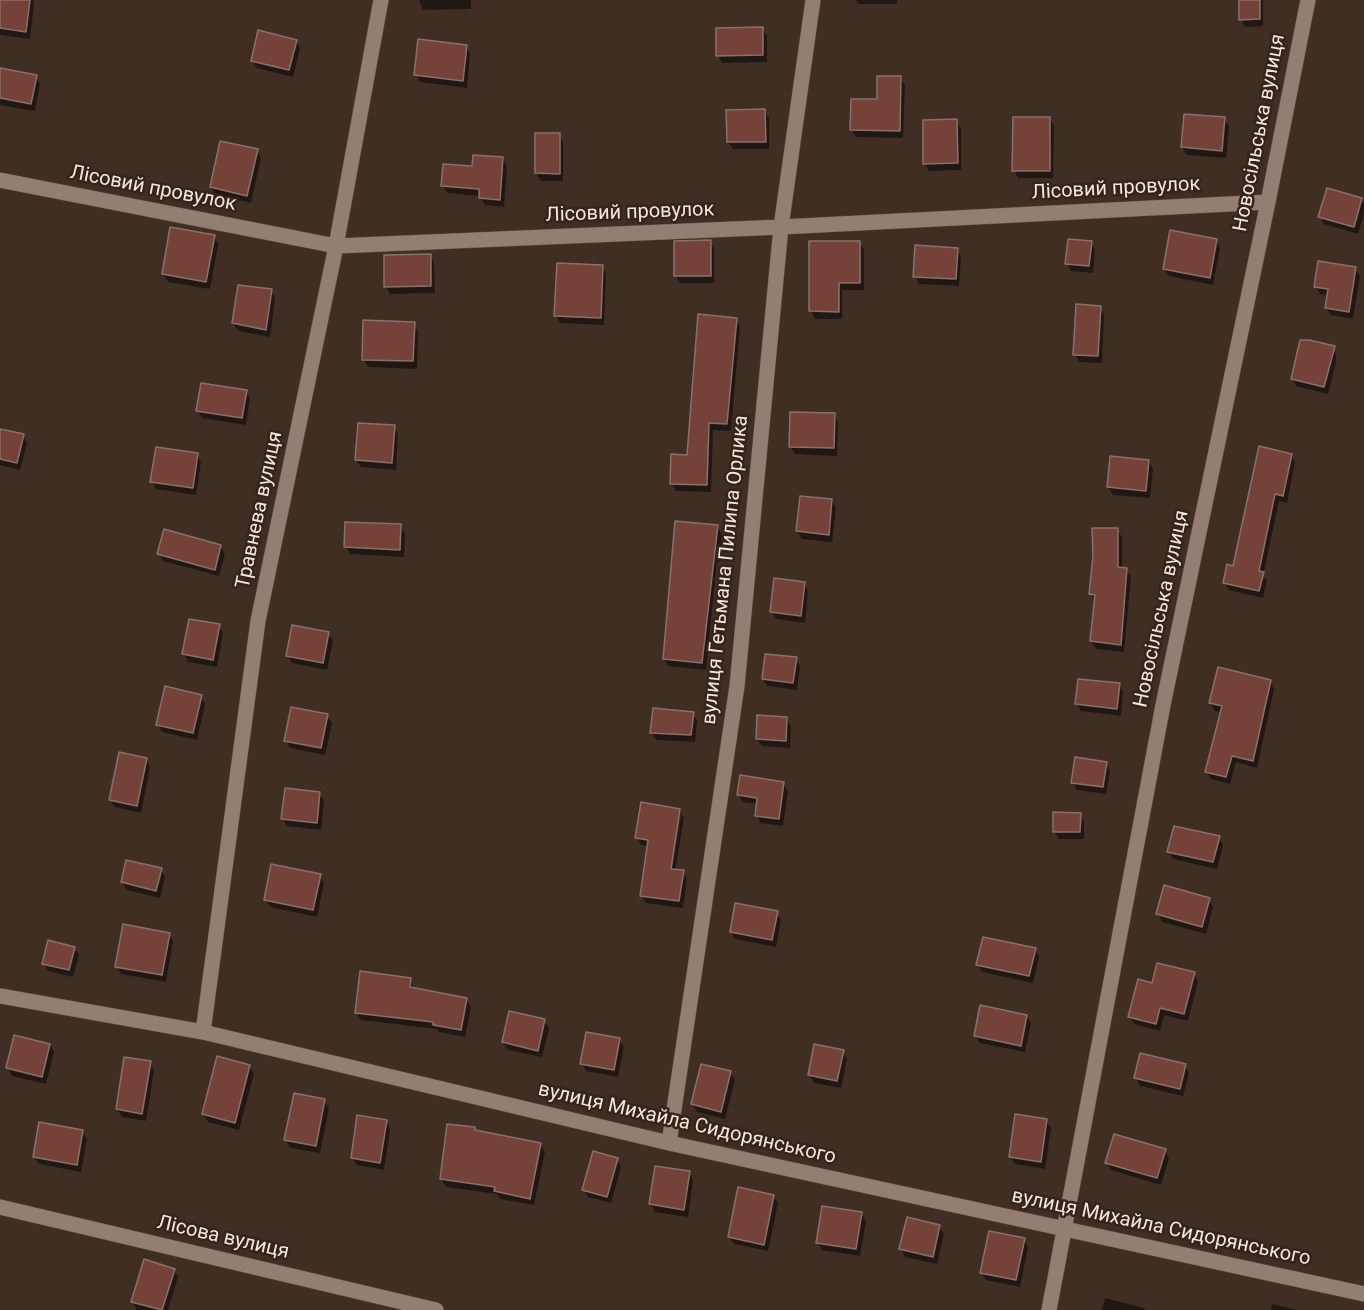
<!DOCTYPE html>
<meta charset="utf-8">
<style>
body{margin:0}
canvas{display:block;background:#402d23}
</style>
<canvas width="1364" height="1310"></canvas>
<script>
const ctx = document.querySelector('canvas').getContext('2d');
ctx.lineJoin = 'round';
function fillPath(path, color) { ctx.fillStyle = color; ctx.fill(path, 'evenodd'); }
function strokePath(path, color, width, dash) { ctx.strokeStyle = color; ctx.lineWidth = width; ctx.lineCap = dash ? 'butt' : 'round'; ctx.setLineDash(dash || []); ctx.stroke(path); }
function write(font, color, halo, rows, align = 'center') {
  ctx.font = font + ' Roboto,sans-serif'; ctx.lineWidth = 5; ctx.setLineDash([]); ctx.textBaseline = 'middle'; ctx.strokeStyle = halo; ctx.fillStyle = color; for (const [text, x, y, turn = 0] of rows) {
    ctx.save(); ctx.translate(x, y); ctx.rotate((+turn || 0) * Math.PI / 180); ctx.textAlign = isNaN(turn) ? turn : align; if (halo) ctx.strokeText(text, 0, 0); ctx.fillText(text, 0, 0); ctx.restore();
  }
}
const shadow = new Path2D(`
 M 0,0 L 33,0 L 34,3 L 30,39 L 0,35 Z
 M 419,0 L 471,0 L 471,9 L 423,10 Z
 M 856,0 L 897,0 L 897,4 L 858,4 Z
 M 1240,0 L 1263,0 L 1263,26 L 1245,27 L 1240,19 Z
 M 762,29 L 767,36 L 767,62 L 722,63 L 718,55 Z
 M 296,41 L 300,48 L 293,77 L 257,68 L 252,61 Z
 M 466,46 L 470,54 L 467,88 L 420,82 L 416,75 Z
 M 0,69 L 36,76 L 40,84 L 35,111 L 0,105 Z
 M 900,78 L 905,85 L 903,138 L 856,137 L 851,129 Z
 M 764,111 L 769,118 L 769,149 L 733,149 L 728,142 Z
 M 1049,118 L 1054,126 L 1053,178 L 1018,178 L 1014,170 Z
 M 1224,119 L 1229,126 L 1226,158 L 1187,155 L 1182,147 Z
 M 956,121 L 961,129 L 961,170 L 929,171 L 924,163 Z
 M 559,135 L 563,142 L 563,181 L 541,181 L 536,173 Z
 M 257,151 L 261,158 L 251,203 L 216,195 L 211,187 Z
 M 503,159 L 507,166 L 504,207 L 485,205 L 480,196 L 447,193 L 443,186 L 474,168 Z
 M 1361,200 L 1364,204 L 1364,213 L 1358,234 L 1324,224 L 1320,217 Z
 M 214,236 L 218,244 L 210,289 L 168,282 L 163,274 Z
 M 1216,240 L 1220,248 L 1213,285 L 1169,276 L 1164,269 Z
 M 710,241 L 714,249 L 714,283 L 680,283 L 675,275 Z
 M 859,242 L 864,250 L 864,290 L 842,290 L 842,319 L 815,319 L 811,311 Z
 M 1091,243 L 1095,250 L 1093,273 L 1071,271 L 1067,263 Z
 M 957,249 L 961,257 L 959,286 L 919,284 L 915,276 Z
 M 430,255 L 434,263 L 435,293 L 390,294 L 386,287 Z
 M 602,266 L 606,274 L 604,325 L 560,323 L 556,315 Z
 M 1355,268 L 1360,276 L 1353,319 L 1331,315 L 1326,308 L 1328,295 L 1320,294 L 1316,287 Z
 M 271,290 L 275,298 L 270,337 L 238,331 L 233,323 Z
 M 1100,307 L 1104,315 L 1102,363 L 1079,362 L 1075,354 Z
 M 736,319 L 740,327 L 731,431 L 713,430 L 711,492 L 676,491 L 671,483 L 688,457 Z
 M 414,324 L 418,331 L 417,369 L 368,367 L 363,359 Z
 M 1302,339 L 1332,347 L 1336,355 L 1336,362 L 1328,394 L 1296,386 L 1292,379 Z
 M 246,392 L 250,399 L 246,425 L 202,418 L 198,411 Z
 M 834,415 L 838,422 L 837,456 L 795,454 L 790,446 Z
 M 394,427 L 398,434 L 396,470 L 361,467 L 356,460 Z
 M 0,430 L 23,436 L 27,443 L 20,470 L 0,465 Z
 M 197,455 L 201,462 L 196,495 L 156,489 L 152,481 Z
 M 1291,455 L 1295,462 L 1287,503 L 1279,501 L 1263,575 L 1267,581 L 1263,598 L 1229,590 L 1225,583 L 1234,567 Z
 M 1149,461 L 1153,469 L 1150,498 L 1113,495 L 1108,487 Z
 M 832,500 L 836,508 L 832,542 L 802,539 L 797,531 Z
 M 400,526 L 405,533 L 404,557 L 350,554 L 346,547 Z
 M 717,526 L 722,534 L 720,562 L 717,562 L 706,670 L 668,666 L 664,658 Z
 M 1117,530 L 1122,537 L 1122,569 L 1126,569 L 1131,577 L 1124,652 L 1096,649 L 1091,641 L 1096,602 L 1091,594 Z
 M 220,546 L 225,554 L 219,576 L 163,561 L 159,553 Z
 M 804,583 L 808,591 L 805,623 L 776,619 L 772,612 Z
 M 219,626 L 223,633 L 217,667 L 188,662 L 184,654 Z
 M 328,633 L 333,641 L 327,670 L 292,663 L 287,655 Z
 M 796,659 L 800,666 L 797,690 L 767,686 L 763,679 Z
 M 1270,682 L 1274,689 L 1257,768 L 1236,762 L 1230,784 L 1211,779 L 1206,771 L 1222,712 L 1215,711 L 1210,703 Z
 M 1119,685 L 1123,692 L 1121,716 L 1081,711 L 1077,704 Z
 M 201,696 L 205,704 L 197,740 L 162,732 L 157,724 Z
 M 693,714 L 697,721 L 695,742 L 656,740 L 652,733 Z
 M 327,716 L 332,723 L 325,755 L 290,748 L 286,741 Z
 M 786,718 L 791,726 L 790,748 L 762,746 L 757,739 Z
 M 146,759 L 150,767 L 141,813 L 115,807 L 110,800 Z
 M 1106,763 L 1110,771 L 1106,794 L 1077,790 L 1073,782 Z
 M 783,783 L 788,791 L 783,826 L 761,823 L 757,816 L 758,804 L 743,802 L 738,795 Z
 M 319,793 L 324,801 L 321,830 L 287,826 L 283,819 Z
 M 679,810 L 684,818 L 675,871 L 683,872 L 687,879 L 683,908 L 646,903 L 641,895 L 649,846 L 641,845 L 637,837 ZM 678,815 L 681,815 L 671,876 L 668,876 Z
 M 1080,814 L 1084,822 L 1084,839 L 1059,839 L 1054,831 Z
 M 1219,837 L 1223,845 L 1217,869 L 1173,859 L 1169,852 Z
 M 161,869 L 165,877 L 160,898 L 127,890 L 122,882 Z
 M 320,876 L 324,883 L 317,917 L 270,907 L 265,899 Z
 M 1209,900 L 1213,907 L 1206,934 L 1162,922 L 1158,914 Z
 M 777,913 L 781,920 L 776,947 L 735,939 L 731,932 Z
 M 169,934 L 173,941 L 166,982 L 121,974 L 117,967 Z
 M 74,948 L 79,955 L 73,977 L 48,971 L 44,963 Z
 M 1035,949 L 1039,957 L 1033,983 L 982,972 L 978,965 Z
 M 1194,974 L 1198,981 L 1188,1021 L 1164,1015 L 1160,1031 L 1134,1024 L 1130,1017 L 1153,985 Z
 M 410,979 L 414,990 L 466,999 L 471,1007 L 465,1037 L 439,1032 L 437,1029 L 361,1020 L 356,1013 Z
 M 1026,1016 L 1031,1023 L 1025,1052 L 980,1043 L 975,1036 Z
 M 544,1021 L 549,1028 L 542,1057 L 508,1050 L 503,1042 Z
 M 619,1040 L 624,1047 L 618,1077 L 586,1071 L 582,1064 Z
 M 50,1045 L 54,1052 L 46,1084 L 12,1076 L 8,1068 Z
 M 843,1052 L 847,1059 L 841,1088 L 814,1083 L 809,1075 Z
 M 150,1063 L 154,1070 L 146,1121 L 122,1117 L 117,1109 Z
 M 1185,1065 L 1189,1073 L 1183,1096 L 1140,1086 L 1136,1078 Z
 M 249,1066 L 254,1074 L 239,1130 L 208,1122 L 203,1114 Z
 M 730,1072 L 735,1080 L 725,1119 L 697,1112 L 693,1104 Z
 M 324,1101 L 329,1108 L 320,1153 L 290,1148 L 286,1140 Z
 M 1046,1120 L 1051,1128 L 1045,1169 L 1015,1164 L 1010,1157 Z
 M 386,1121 L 390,1129 L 384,1170 L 357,1165 L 352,1158 Z
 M 82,1132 L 87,1139 L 81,1172 L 39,1164 L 34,1157 Z
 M 476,1132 L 540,1144 L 545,1152 L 534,1205 L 500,1199 L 497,1194 L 446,1187 L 441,1179 Z
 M 1165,1150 L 1169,1158 L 1161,1185 L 1111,1170 L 1107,1163 Z
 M 617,1160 L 621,1167 L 611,1203 L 588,1197 L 584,1190 Z
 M 689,1173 L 693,1180 L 688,1217 L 655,1212 L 651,1204 Z
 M 773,1196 L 778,1203 L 768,1251 L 734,1244 L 729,1237 Z
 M 861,1213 L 866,1221 L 860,1256 L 822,1250 L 818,1243 Z
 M 939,1226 L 944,1234 L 937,1264 L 905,1257 L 901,1249 Z
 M 1024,1239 L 1028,1247 L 1020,1287 L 986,1280 L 981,1272 Z
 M 174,1270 L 178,1277 L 168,1310 L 137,1310 L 132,1302 Z
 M 1105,1298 L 1144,1308 L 1145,1310 L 1102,1310 Z
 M 1272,1304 L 1297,1310 L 1271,1310 Z`);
const building = new Path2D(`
 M 0,0 L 30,0 L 26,32 L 0,28 Z
 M 1239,0 L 1260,0 L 1260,19 L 1239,20 Z
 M 763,27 L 763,55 L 716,56 L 716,28 Z
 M 258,30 L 297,40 L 289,70 L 251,61 Z
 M 418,39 L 467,45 L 463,81 L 414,75 Z
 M 0,68 L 37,75 L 31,104 L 0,98 Z
 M 877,76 L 901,76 L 900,131 L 850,130 L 851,99 L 877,99 Z
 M 765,109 L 766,142 L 727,142 L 726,110 Z
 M 1184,114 L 1225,117 L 1222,151 L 1181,147 Z
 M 1013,117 L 1050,117 L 1050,171 L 1012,171 Z
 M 957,119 L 958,163 L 923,164 L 923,120 Z
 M 535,133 L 560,133 L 560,174 L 535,173 Z
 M 220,141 L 258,149 L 247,196 L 210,187 Z
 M 473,155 L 503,157 L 500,200 L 479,198 L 479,189 L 441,186 L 443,164 L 472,166 Z
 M 1327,188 L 1362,198 L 1354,227 L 1318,217 Z
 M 170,227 L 215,235 L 206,282 L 162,274 Z
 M 1170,230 L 1217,239 L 1210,278 L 1163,269 Z
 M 1068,239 L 1092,241 L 1089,266 L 1065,264 Z
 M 711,240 L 711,276 L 674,276 L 674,241 Z
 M 809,241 L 860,241 L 860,283 L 839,283 L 839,312 L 809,311 Z
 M 915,245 L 958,248 L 956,279 L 913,277 Z
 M 431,254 L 431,286 L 384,287 L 384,255 Z
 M 1318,261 L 1356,267 L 1349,312 L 1325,308 L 1328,289 L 1314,287 Z
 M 557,263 L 603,265 L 601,318 L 554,316 Z
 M 238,285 L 272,289 L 266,330 L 232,323 Z
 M 1076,304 L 1101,306 L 1098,356 L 1073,355 Z
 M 698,314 L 737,318 L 727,424 L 709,423 L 707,485 L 670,484 L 671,454 L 687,455 Z
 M 363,320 L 415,322 L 413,361 L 362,360 Z
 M 1300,340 L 1309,340 L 1335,346 L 1324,387 L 1291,379 Z
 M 201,383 L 247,390 L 242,418 L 196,411 Z
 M 790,412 L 835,413 L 834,448 L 789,447 Z
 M 358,423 L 395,425 L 392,463 L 355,460 Z
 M 0,429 L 24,434 L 17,463 L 0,459 Z
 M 1259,446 L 1292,454 L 1283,496 L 1275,494 L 1259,571 L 1264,572 L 1259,591 L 1223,583 L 1227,564 L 1233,566 Z
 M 156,447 L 198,453 L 193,488 L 150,482 Z
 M 1110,456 L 1149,460 L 1146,491 L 1107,487 Z
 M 800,496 L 832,499 L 829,535 L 796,531 Z
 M 675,521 L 718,525 L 702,663 L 663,659 Z
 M 345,522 L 401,524 L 400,550 L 344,547 Z
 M 1092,528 L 1118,528 L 1118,567 L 1127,568 L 1121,645 L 1090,641 L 1095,595 L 1089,594 L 1093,556 Z
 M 164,529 L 221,545 L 215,570 L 157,554 Z
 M 774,578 L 805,582 L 801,616 L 770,612 Z
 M 189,619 L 220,624 L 213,660 L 182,654 Z
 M 292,625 L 329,632 L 323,663 L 286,656 Z
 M 765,654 L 797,657 L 793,683 L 762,679 Z
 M 1218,667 L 1271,680 L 1253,761 L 1232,756 L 1226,777 L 1205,772 L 1222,706 L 1209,703 Z
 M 1078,679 L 1120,683 L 1117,709 L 1075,704 Z
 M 165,686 L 202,695 L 193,733 L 156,725 Z
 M 291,707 L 328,714 L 321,748 L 284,741 Z
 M 653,708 L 694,712 L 691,735 L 650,733 Z
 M 757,715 L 787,717 L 786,741 L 756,739 Z
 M 119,752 L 147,758 L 137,806 L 109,800 Z
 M 1075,757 L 1107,762 L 1103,787 L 1071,783 Z
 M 740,775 L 784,782 L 779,819 L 755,816 L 757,798 L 737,795 Z
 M 285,788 L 320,792 L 317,823 L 281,819 Z
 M 641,802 L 680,809 L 671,869 L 684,870 L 679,901 L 640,896 L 648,840 L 635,838 Z
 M 1053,812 L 1081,813 L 1080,832 L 1053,832 Z
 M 1174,826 L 1220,836 L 1213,862 L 1167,852 Z
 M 126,860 L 162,868 L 156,891 L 121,882 Z
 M 271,864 L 321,874 L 313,910 L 264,900 Z
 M 1164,885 L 1210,898 L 1202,927 L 1156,914 Z
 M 735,903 L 778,911 L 772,940 L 730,932 Z
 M 123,924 L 170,933 L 162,975 L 115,967 Z
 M 983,937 L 1036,948 L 1029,976 L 976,965 Z
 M 48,940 L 75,947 L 69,970 L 42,964 Z
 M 1157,963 L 1195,972 L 1184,1014 L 1160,1008 L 1156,1024 L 1128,1017 L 1138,979 L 1152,983 Z
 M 360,971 L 411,978 L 410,987 L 467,998 L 461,1030 L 433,1025 L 433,1022 L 355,1013 Z
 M 980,1005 L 1027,1015 L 1021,1046 L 974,1036 Z
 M 509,1011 L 545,1019 L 538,1051 L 502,1042 Z
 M 586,1032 L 620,1038 L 614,1070 L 580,1064 Z
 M 14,1035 L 50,1044 L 42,1077 L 6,1068 Z
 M 814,1044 L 844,1050 L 837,1081 L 808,1075 Z
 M 1140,1053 L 1186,1064 L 1180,1089 L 1134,1078 Z
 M 217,1056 L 250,1065 L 235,1123 L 202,1114 Z
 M 124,1057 L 151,1061 L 142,1114 L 116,1109 Z
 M 701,1064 L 731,1071 L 721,1112 L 691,1104 Z
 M 294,1093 L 325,1099 L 316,1146 L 284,1140 Z
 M 1015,1114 L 1047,1119 L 1041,1162 L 1009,1157 Z
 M 357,1115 L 387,1120 L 380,1163 L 351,1158 Z
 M 39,1122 L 83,1130 L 77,1165 L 33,1157 Z
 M 447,1124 L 475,1127 L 475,1130 L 541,1143 L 530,1199 L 494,1191 L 495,1187 L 440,1179 Z
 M 1114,1134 L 1166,1149 L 1157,1178 L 1105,1163 Z
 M 593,1151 L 618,1158 L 607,1197 L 582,1190 Z
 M 655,1166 L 690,1171 L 684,1210 L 649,1204 Z
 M 738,1187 L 774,1195 L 764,1245 L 728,1237 Z
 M 822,1206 L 862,1212 L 856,1249 L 816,1243 Z
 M 907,1217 L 940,1225 L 933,1257 L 899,1249 Z
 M 989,1231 L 1025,1238 L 1016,1280 L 980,1273 Z
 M 144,1259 L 175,1269 L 162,1310 L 131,1302 Z`);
const street = new Path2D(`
 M 0,180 L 336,246 L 781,227 L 1268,202
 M 0,996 L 203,1032 L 669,1143 L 1364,1294
 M 203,1032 L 258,621 L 336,246 L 381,0
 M 669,1143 L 737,686 L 781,227 L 813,0
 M 0,1207 L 436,1310
 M 1049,1310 L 1163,705 L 1268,202 L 1308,0`);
const streetNames = [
 ["Новосільська вулиця",1260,133,-79],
 ["Лісовий провулок",153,189,11],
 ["Лісовий провулок",1116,189,-3],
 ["Лісовий провулок",630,213,-2],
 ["Травнева вулиця",260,510,-78],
 ["вулиця Гетьмана Пилипа Орлика",726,570,-84],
 ["Новосільська вулиця",1162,609,-78],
 ["вулиця Михайла Сидорянського",687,1124,13],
 ["вулиця Михайла Сидорянського",1161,1228,12],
 ["Лісова вулиця",223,1238,13]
];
fillPath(shadow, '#0007');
fillPath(building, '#754239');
strokePath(building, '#8a706b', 1.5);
strokePath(street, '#5c4b42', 16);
strokePath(street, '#947d71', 15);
write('20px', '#f3e6df', '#362319', streetNames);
</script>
